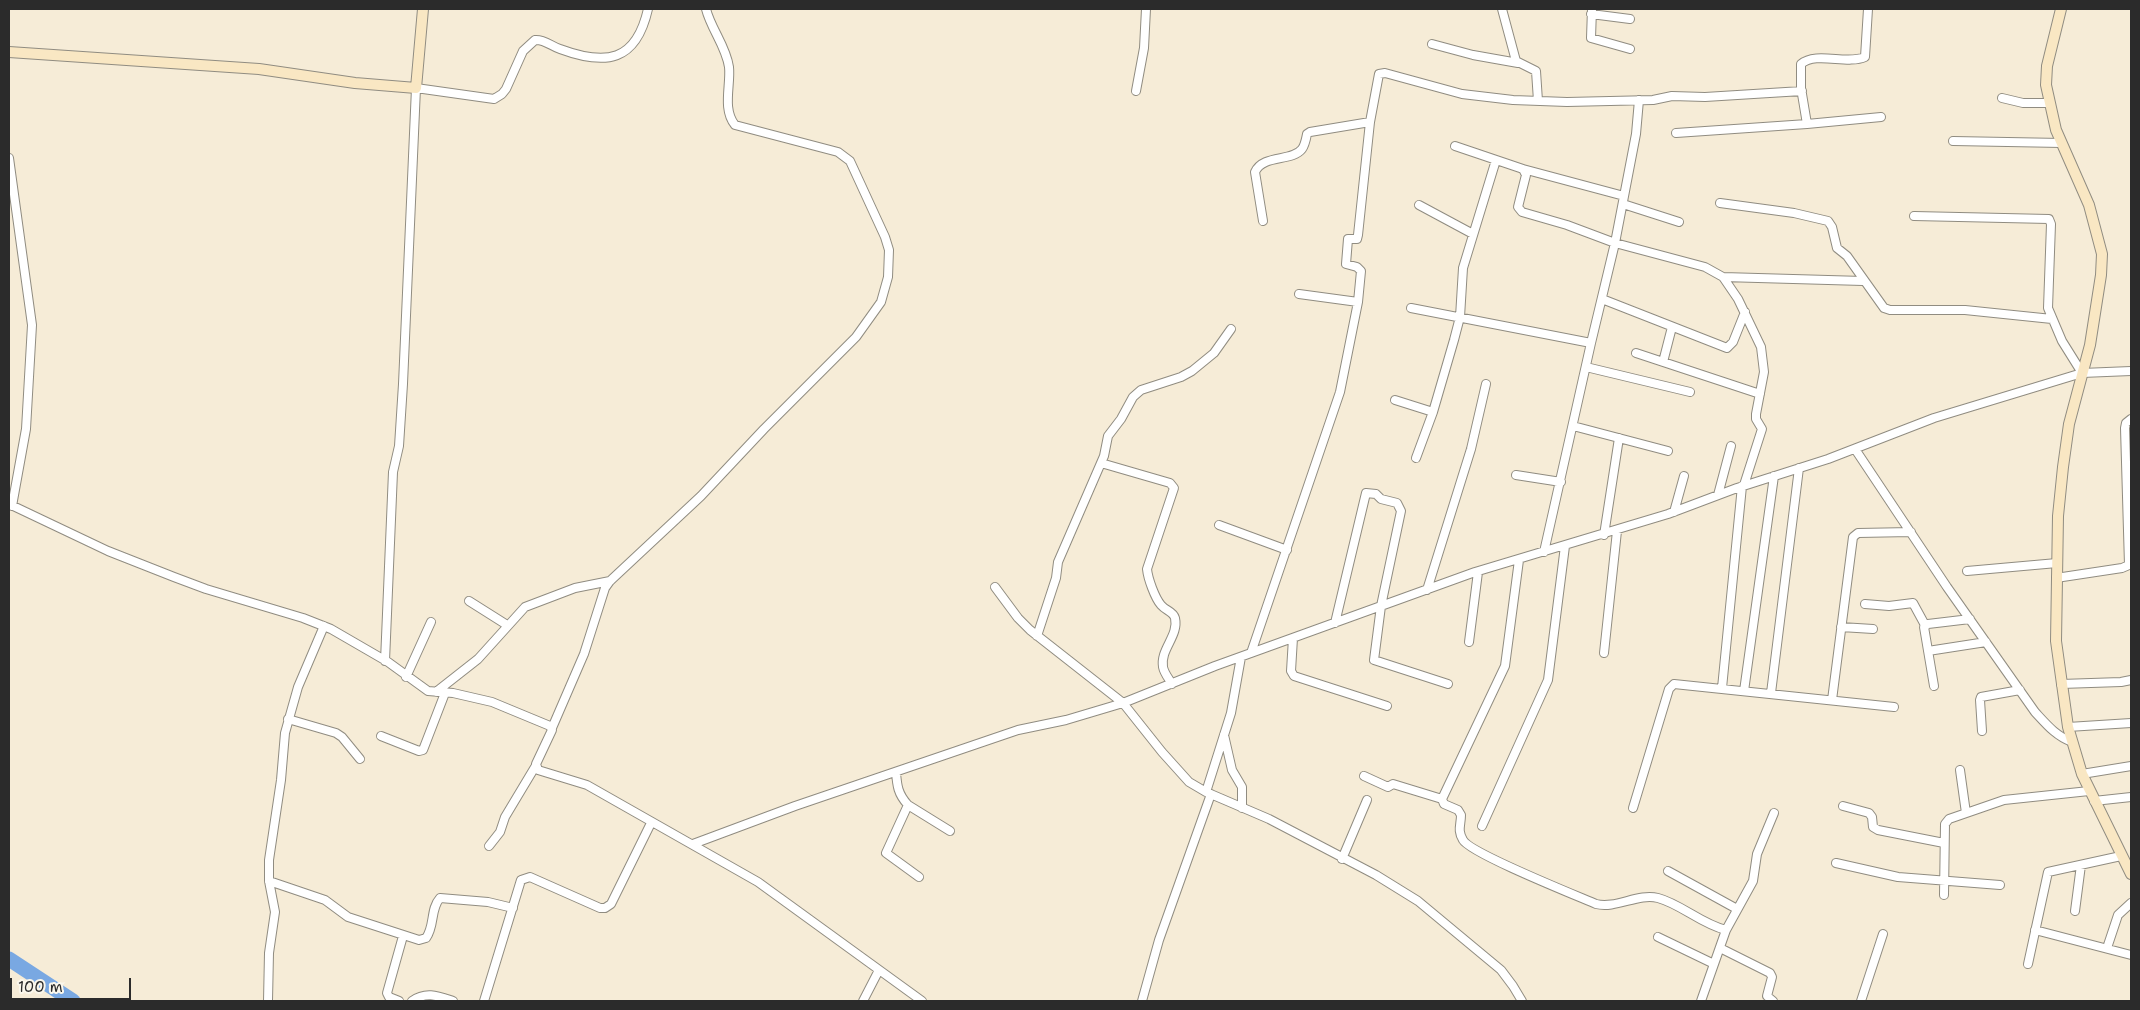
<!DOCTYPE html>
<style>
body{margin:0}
#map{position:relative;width:2140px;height:1010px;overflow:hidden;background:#f6ecd7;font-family:"Shantell Sans",sans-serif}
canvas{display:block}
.frame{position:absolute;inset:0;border:10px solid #2b2b2b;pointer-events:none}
.scale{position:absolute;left:10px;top:978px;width:121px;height:22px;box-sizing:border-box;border:2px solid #2b2b2b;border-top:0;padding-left:6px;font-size:15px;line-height:18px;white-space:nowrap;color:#2b2b2b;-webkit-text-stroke:4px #fbf7ec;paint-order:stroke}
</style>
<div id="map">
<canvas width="2140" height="1010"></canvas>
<div class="frame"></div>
<div class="scale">100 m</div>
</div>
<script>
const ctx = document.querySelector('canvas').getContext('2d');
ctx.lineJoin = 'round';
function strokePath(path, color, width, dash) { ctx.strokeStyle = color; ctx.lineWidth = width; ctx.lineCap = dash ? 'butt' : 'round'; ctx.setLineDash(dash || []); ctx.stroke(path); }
const river = new Path2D(`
 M 9,959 L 73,1001`);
const street = new Path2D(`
 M 1502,9 L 1516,61 L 1536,71 L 1538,101
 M 1592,9 L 1591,38 L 1630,49
 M 1591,14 L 1630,19
 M 1432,44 L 1473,55 L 1518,63
 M 1136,91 L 1144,48 L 1146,9
 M 2002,98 L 2023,103 L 2049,103
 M 1807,124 L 1801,88 L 1801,64 C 1816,51 1847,65 1865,57 L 1868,9
 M 1676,133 L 1807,124 L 1881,117
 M 1953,141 L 2062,143
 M 1455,146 L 1523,169 L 1526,175 L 1518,207 L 1522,212 L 1567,225 L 1615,243 L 1705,267 L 1723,277 L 1738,299 L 1761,347 L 1764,372 L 1756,414 L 1756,419 L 1762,429 L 1744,485
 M 9,158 L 32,325 L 26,429 L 12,506
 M 1523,169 L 1624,196
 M 1720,203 L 1794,213 L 1828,221 L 1832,227 L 1837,248 L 1847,256 L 1884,308 L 1890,310 L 1965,310 L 2052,319
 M 1623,204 L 1679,222
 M 1419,205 L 1473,234
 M 1914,216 L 2049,219 L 2051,224 L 2048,308 L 2062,341 L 2082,373
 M 1263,221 L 1255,172 C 1263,154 1292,162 1302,149 C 1305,145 1306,139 1307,134 L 1310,132 L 1370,122
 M 1723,277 L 1863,281
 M 1299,294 L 1358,302
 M 1602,299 L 1727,348 L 1733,342 L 1745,312
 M 1411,308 L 1591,343
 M 1636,353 L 1760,394
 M 1663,362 L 1672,327
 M 1586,367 L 1690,392
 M 1395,400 L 1433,412
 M 1573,426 L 1668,451
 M 1855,449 L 1947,587 L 2035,712 C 2047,725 2056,736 2072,742
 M 1416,458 L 1433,412 L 1454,340 L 1460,317 L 1463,268 L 1496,160
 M 1101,463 L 1170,483 L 1174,488 L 1147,569 C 1148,579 1155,598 1161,605 C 1166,611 1173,611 1175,618 C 1179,636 1160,649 1163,667 C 1164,673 1169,679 1172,684
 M 1516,475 L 1561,482
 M 1718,495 L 1731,446
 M 9,504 L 108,551 L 174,577 L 206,589 L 303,618 L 331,629 L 388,662 L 428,691 L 453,693 L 492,702 L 550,726 L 552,730 L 536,764 L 538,770 L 587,785 L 758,882 L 922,1001
 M 1674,512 L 1684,476
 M 1219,525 L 1287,550
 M 1604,535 L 1619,438
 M 1544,552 L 1591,343 L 1615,243 L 1636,134 L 1639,100
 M 1519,560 L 1505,666 L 1442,799 L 1444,804 L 1458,810 L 1461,815 C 1461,825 1457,830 1463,840 C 1470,853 1575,895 1596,904 C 1616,909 1638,893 1658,898 C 1681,904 1701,924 1726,930
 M 1967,571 L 2057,563
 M 2056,578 L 2122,568 L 2129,565 L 2125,428 L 2126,423 L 2131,419
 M 995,587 L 1018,618 L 1030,630 L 1123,703 L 1162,752 L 1189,782 L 1206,792 L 1269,819 L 1376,875 L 1418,901 L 1501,970 L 1513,986 L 1522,1001
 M 1427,590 L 1471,449 L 1486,384
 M 469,601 L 507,625
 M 1865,604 L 1889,606 L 1913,603 L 1925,625
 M 1335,623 L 1366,493 L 1376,494 L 1381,499 L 1397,503 L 1401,511 L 1381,606 L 1374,660 L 1448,684
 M 1841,627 L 1873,629
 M 1037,636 L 1056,578 L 1058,562 L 1104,456 L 1108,436 L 1121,419 L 1133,397 L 1141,390 L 1181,377 L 1192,371 L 1214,353 L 1231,329
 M 1293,638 L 1291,671 L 1294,676 L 1387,706
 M 1469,642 L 1478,572
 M 1928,651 L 1986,642
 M 1251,653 L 1340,392 L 1358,302 L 1361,271 L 1357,267 L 1346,264 L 1348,239 L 1357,239 L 1358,235 L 1370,122 L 1379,74 L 1385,73 L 1462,94 L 1513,100 L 1567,102 L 1653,100 L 1672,96 L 1705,97 L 1802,91
 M 1604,653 L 1617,531
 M 385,661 L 393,472 L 399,446 L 403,384 L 416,88 L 494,99 L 502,94 L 506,89 L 523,51 L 535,40 C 544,39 551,46 560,49 C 606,66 636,62 648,9
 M 406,677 L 431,622
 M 2061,684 L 2121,682 L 2131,680
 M 1934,686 L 1924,627 L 1928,624 L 1970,619
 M 1722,688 L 1742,486
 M 1744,691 L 1774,476
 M 436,692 L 478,659 L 525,607 L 575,588 L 610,581
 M 1771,693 L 1799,468
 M 1832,700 L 1853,537 L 1858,533 L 1911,532
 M 288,719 L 336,733 L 342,737 L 360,759
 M 2068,727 L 2131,723
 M 552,728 L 584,654 L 605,588 L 610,581 L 701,496 L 764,429 L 856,337 L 881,302 L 888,277 L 889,250 L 885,237 L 850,161 L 838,152 L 735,125 C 722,109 731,85 729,67 C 726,46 711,29 706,9
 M 1982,731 L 1980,700 L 1981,697 L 2020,690
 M 1224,735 L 1232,770 L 1242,787 L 1242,808
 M 381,736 L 419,751 L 423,750 L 445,693
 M 1960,770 L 1966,813
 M 896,772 C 897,786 898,794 908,805 L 950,831
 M 2082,774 L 2131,766
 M 1364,776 L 1388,787 L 1393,784 L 1442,799
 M 1206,792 L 1231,713 L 1241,657
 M 2094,801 L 2131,797
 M 908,805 L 886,853 L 919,877
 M 1843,806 L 1869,813 L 1872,817 L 1873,827 L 1878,830 L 1944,843
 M 1633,808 L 1669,689 L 1674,684 L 1894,707
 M 1482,826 L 1548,680 L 1565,546
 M 693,844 L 795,806 L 1018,730 L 1066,720 L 1123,703 L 1215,666 L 1475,572 L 1668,514 L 1737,488 L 1828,459 L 1934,418 L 2082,373 L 2131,371
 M 489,846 L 500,832 L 505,817 L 535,767
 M 1342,859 L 1367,800
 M 1836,863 L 1898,877 L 2000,885
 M 1668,871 L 1737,909
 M 269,881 L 325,900 L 348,917 L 419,940 L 426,938 C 435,926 430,909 440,898 L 488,902 L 513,908
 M 1944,895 L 1945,824 L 1949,819 L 2004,800 L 2089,791
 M 2075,911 L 2081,865
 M 2035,930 L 2131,955
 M 1658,937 L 1714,964
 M 1720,948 L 1770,973 L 1772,977 L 1767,996 L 1773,1001
 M 2107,948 L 2118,915 L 2131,903
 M 2028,964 L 2048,872 L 2121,856
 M 268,1001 L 269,953 L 275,912 L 269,881 L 269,860 L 281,780 L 285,733 L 298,687 L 324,626
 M 399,1001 L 389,997 L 387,993 L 403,936
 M 412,1001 C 426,991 438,996 453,1001
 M 484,1001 L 521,880 L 530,877 L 600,908 L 605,908 L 611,904 L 651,823
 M 863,1001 L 879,970
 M 1142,1001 L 1159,940 L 1211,794
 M 1701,1001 L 1726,930 L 1753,881 L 1757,854 L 1774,813
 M 1861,1001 L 1883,934`);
const secondary = new Path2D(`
 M 2061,9 L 2047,66 L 2046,85 L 2056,130 L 2089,205 L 2102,254 L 2101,275 L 2090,345 L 2069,424 L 2063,467 L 2058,516 L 2056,641 L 2068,727 L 2082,774 L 2131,874
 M 9,52 L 259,69 L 355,83 L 416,88 L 423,9`);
strokePath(river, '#79a8e2', 15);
strokePath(street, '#908c81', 10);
strokePath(secondary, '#908c81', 12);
strokePath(street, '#fff', 8);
strokePath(secondary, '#f9e7c3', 10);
</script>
